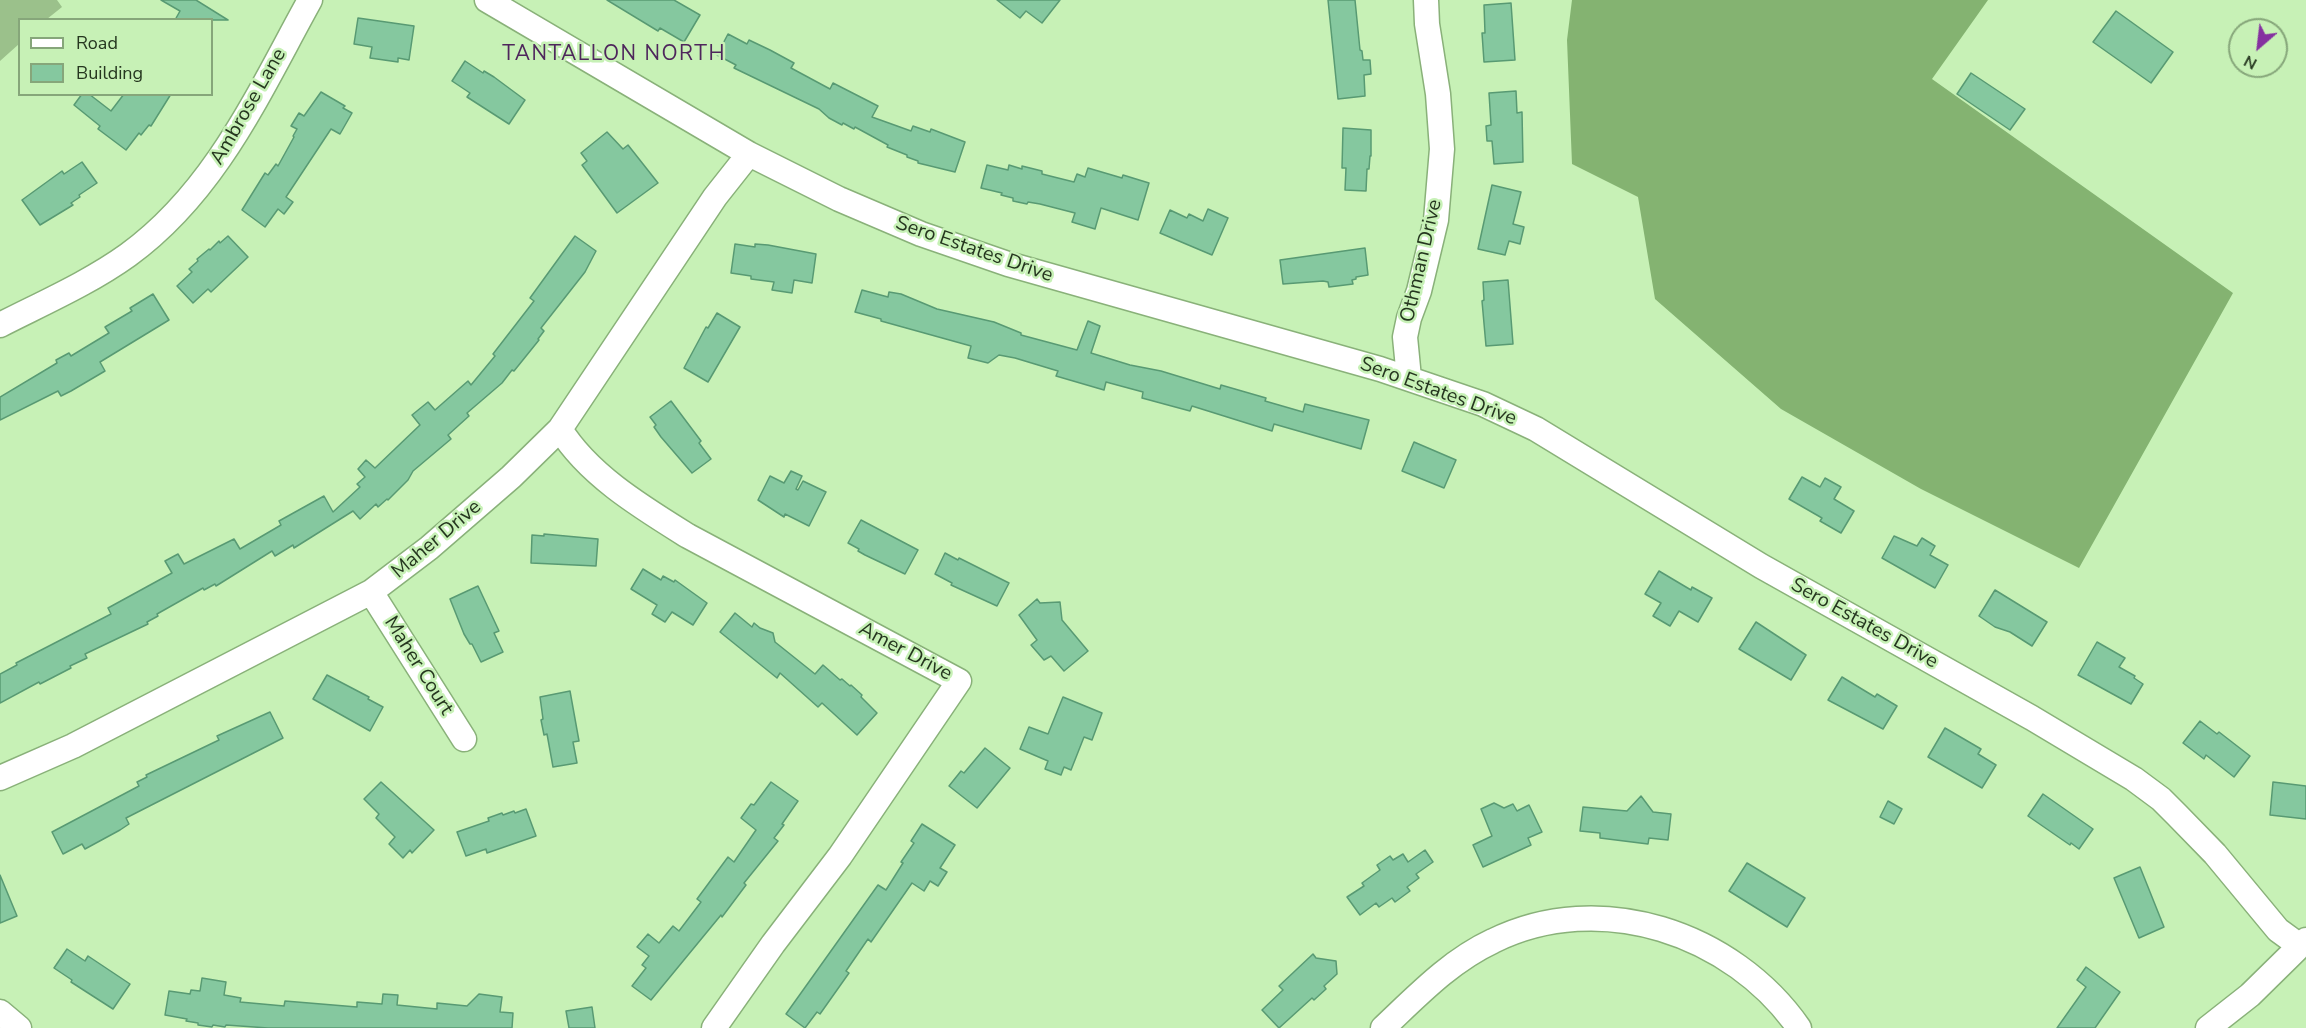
<!DOCTYPE html>
<style>
body{margin:0}
#map{position:relative;width:2306px;height:1028px;overflow:hidden;background:#c7f1b6;font-family:"Nunito Sans",sans-serif}
canvas{display:block}
.legend{position:absolute;left:18px;top:18px;width:195px;height:78px;box-sizing:border-box;background:#c7f1b6;border:2px solid #86a67a;margin:0;padding:8px 10px;list-style:none;font-size:18px;color:#25361f}
.legend li{display:flex;align-items:center;gap:12px;height:30px}
.legend b{width:30px;border:2px solid #86a67a}
.north{position:absolute;left:2228px;top:18px;width:60px;height:60px;box-sizing:border-box;background:#c7f1b6;border:2px solid #86a67a;border-radius:50%;rotate:208deg;font-size:16px;font-weight:700;line-height:24px;text-align:center;color:#25361f}
.north::after{content:'';display:block;margin:auto;width:21px;height:27px;background:#8531a0;clip-path:polygon(50% 0,100% 100%,50% 72%,0 100%)}
</style>
<div id="map">
<canvas width="2306" height="1028"></canvas>
<ul class="legend">
<li><b style="height:8px;background:#fff"></b>Road</li>
<li><b style="height:16px;background:#85c89f"></b>Building</li>
</ul>
<div class="north">N</div>
</div>
<script>
const ctx = document.querySelector('canvas').getContext('2d');
ctx.lineJoin = 'round';
function fillPath(path, color) { ctx.fillStyle = color; ctx.fill(path, 'evenodd'); }
function strokePath(path, color, width, dash) { ctx.strokeStyle = color; ctx.lineWidth = width; ctx.lineCap = dash ? 'butt' : 'round'; ctx.setLineDash(dash || []); ctx.stroke(path); }
function write(font, color, halo, rows, align = 'center') {
  ctx.font = font + ' "Nunito Sans",sans-serif'; ctx.lineWidth = 5; ctx.setLineDash([]); ctx.textBaseline = 'middle'; ctx.strokeStyle = halo; ctx.fillStyle = color; for (const [text, x, y, turn = 0] of rows) {
    ctx.save(); ctx.translate(x, y); ctx.rotate((+turn || 0) * Math.PI / 180); ctx.textAlign = isNaN(turn) ? turn : align; if (halo) ctx.strokeText(text, 0, 0); ctx.fillText(text, 0, 0); ctx.restore();
  }
}
const green = new Path2D(`
 M 0,0 L 57,0 L 62,7 L 47,19 L 20,20 L 19,44 L 0,61 Z`);
const forest = new Path2D(`
 M 1572,0 L 1988,0 L 1932,79 L 2233,293 L 2079,568 L 1921,489 L 1781,409 L 1655,299 L 1638,197 L 1572,164 L 1567,40 Z`);
const building = new Path2D(`
 M 161,0 L 196,0 L 228,20 L 175,20 L 180,11 Z
 M 607,0 L 674,0 L 700,15 L 684,42 L 660,28 L 658,31 Z
 M 997,0 L 1060,0 L 1042,23 L 1026,11 L 1020,18 Z
 M 1328,0 L 1355,0 L 1360,50 L 1362,51 L 1363,60 L 1370,60 L 1371,74 L 1364,75 L 1365,96 L 1338,99 Z
 M 1511,3 L 1515,60 L 1484,62 L 1482,33 L 1485,33 L 1484,5 Z
 M 2116,11 L 2173,52 L 2151,83 L 2093,42 Z
 M 358,18 L 414,26 L 409,60 L 398,58 L 398,62 L 370,58 L 372,47 L 354,44 Z
 M 728,34 L 747,44 L 749,40 L 770,50 L 794,63 L 791,68 L 830,89 L 833,83 L 878,106 L 872,117 L 911,131 L 913,126 L 930,132 L 931,129 L 965,142 L 955,172 L 918,163 L 918,161 L 907,157 L 907,155 L 887,147 L 888,145 L 855,127 L 854,129 L 843,123 L 842,125 L 829,118 L 819,109 L 734,68 L 736,65 L 717,55 Z
 M 465,61 L 483,73 L 484,71 L 494,77 L 525,100 L 509,124 L 467,97 L 470,93 L 452,81 Z
 M 1971,73 L 2025,109 L 2010,130 L 1957,94 Z
 M 1516,91 L 1517,113 L 1522,112 L 1523,162 L 1494,164 L 1492,141 L 1487,141 L 1486,126 L 1491,125 L 1489,93 Z
 M 321,92 L 345,106 L 343,108 L 352,113 L 340,134 L 331,129 L 286,197 L 293,202 L 284,214 L 278,209 L 265,227 L 242,210 L 265,173 L 268,175 L 276,164 L 278,166 L 294,137 L 293,136 L 297,129 L 291,126 L 299,113 L 304,116 Z
 M 82,94 L 89,94 L 111,111 L 124,94 L 171,94 L 151,126 L 149,125 L 141,135 L 139,133 L 126,150 L 98,129 L 100,126 L 74,105 Z
 M 1343,128 L 1371,130 L 1371,156 L 1370,156 L 1369,169 L 1367,169 L 1366,191 L 1345,190 L 1346,168 L 1342,168 Z
 M 607,132 L 623,149 L 628,145 L 658,183 L 617,213 L 582,165 L 587,161 L 581,153 Z
 M 82,162 L 97,183 L 79,195 L 80,197 L 71,203 L 73,205 L 40,225 L 22,200 L 62,171 L 64,174 Z
 M 987,165 L 1008,170 L 1009,165 L 1022,169 L 1022,166 L 1042,171 L 1042,174 L 1074,182 L 1077,174 L 1085,177 L 1088,168 L 1122,178 L 1123,175 L 1149,183 L 1138,220 L 1101,208 L 1095,229 L 1072,222 L 1075,213 L 1040,204 L 1028,202 L 1027,204 L 1013,201 L 1013,198 L 1001,195 L 1002,193 L 981,188 Z
 M 1492,185 L 1521,192 L 1513,224 L 1524,227 L 1520,244 L 1509,241 L 1505,255 L 1478,249 Z
 M 1208,209 L 1228,218 L 1212,255 L 1160,233 L 1170,210 L 1187,218 L 1189,214 L 1203,221 Z
 M 228,236 L 248,257 L 211,292 L 208,289 L 193,303 L 177,286 L 192,272 L 189,269 L 198,261 L 197,259 L 209,249 L 210,250 L 219,241 L 220,243 Z
 M 575,236 L 596,251 L 585,272 L 541,328 L 544,331 L 538,339 L 539,340 L 514,371 L 512,370 L 502,383 L 467,413 L 469,416 L 448,435 L 451,439 L 413,471 L 408,480 L 388,500 L 387,499 L 378,507 L 376,504 L 360,519 L 353,511 L 294,548 L 293,545 L 275,556 L 272,551 L 216,586 L 215,584 L 204,590 L 203,588 L 157,614 L 158,616 L 147,622 L 148,624 L 85,654 L 87,658 L 70,666 L 71,668 L 40,684 L 39,682 L 0,703 L 0,674 L 17,665 L 16,663 L 111,614 L 108,608 L 172,573 L 165,561 L 178,554 L 184,564 L 234,539 L 240,549 L 281,525 L 279,521 L 324,496 L 333,512 L 360,487 L 357,484 L 365,477 L 358,469 L 366,460 L 375,468 L 420,425 L 412,415 L 428,402 L 435,410 L 468,381 L 471,385 L 495,356 L 493,354 L 534,301 L 530,298 Z
 M 735,244 L 755,247 L 755,244 L 768,245 L 816,254 L 812,283 L 794,280 L 792,293 L 772,290 L 774,282 L 751,279 L 751,276 L 731,273 Z
 M 1365,248 L 1368,275 L 1356,277 L 1356,279 L 1352,280 L 1353,284 L 1329,287 L 1328,282 L 1323,281 L 1283,284 L 1280,260 Z
 M 1508,280 L 1513,344 L 1486,346 L 1482,301 L 1484,300 L 1483,282 Z
 M 862,290 L 888,297 L 889,292 L 901,294 L 937,309 L 994,322 L 1021,333 L 1021,335 L 1077,350 L 1088,321 L 1100,326 L 1091,353 L 1130,365 L 1161,371 L 1220,389 L 1221,385 L 1266,398 L 1265,401 L 1303,412 L 1305,404 L 1369,420 L 1361,449 L 1274,424 L 1272,431 L 1192,406 L 1190,411 L 1142,398 L 1143,392 L 1106,382 L 1104,390 L 1056,376 L 1058,371 L 1015,358 L 999,355 L 988,363 L 968,358 L 971,346 L 881,321 L 881,319 L 855,312 Z
 M 153,294 L 169,320 L 100,362 L 105,371 L 71,391 L 61,396 L 58,391 L 0,420 L 0,397 L 57,363 L 56,360 L 69,353 L 71,356 L 109,333 L 105,327 L 132,311 L 130,308 Z
 M 717,313 L 740,327 L 708,382 L 684,368 L 706,327 L 708,328 Z
 M 671,401 L 701,441 L 699,443 L 711,459 L 692,473 L 661,437 L 654,427 L 656,425 L 650,417 Z
 M 1414,442 L 1456,460 L 1444,488 L 1402,471 Z
 M 791,471 L 802,476 L 796,489 L 798,490 L 803,481 L 826,492 L 809,526 L 785,514 L 784,517 L 758,500 L 770,476 L 784,483 Z
 M 1802,477 L 1820,487 L 1825,478 L 1841,487 L 1834,499 L 1854,511 L 1841,533 L 1820,521 L 1822,518 L 1789,499 Z
 M 861,520 L 918,550 L 905,574 L 865,555 L 858,551 L 859,549 L 848,543 Z
 M 544,534 L 598,539 L 596,566 L 531,563 L 532,535 L 544,536 Z
 M 1894,536 L 1917,546 L 1922,538 L 1935,546 L 1930,555 L 1948,565 L 1935,588 L 1882,558 Z
 M 945,553 L 958,560 L 959,558 L 1009,583 L 997,606 L 951,585 L 952,583 L 935,574 Z
 M 643,569 L 661,580 L 663,576 L 674,582 L 675,580 L 707,603 L 693,625 L 672,612 L 665,622 L 652,614 L 657,605 L 631,589 Z
 M 1659,571 L 1691,590 L 1692,587 L 1712,598 L 1698,622 L 1679,611 L 1670,626 L 1653,616 L 1661,603 L 1645,594 Z
 M 478,586 L 499,631 L 494,633 L 503,652 L 481,662 L 472,644 L 470,644 L 464,634 L 450,599 Z
 M 1995,590 L 2047,622 L 2032,646 L 2010,632 L 1995,627 L 1979,616 Z
 M 1037,599 L 1040,603 L 1060,602 L 1062,620 L 1088,651 L 1064,671 L 1051,656 L 1044,660 L 1031,645 L 1037,640 L 1019,615 Z
 M 735,613 L 752,627 L 754,623 L 760,628 L 773,633 L 775,642 L 815,674 L 823,665 L 840,680 L 842,679 L 850,686 L 851,685 L 862,695 L 861,697 L 877,713 L 857,735 L 822,703 L 818,707 L 780,673 L 777,678 L 720,632 Z
 M 1756,622 L 1806,655 L 1791,680 L 1739,649 Z
 M 2097,642 L 2125,658 L 2119,667 L 2135,676 L 2134,678 L 2143,684 L 2131,704 L 2078,675 Z
 M 327,675 L 369,697 L 368,699 L 383,707 L 370,731 L 313,699 Z
 M 1842,677 L 1875,697 L 1877,694 L 1897,706 L 1883,729 L 1828,700 Z
 M 570,691 L 579,741 L 573,742 L 577,763 L 553,767 L 547,734 L 544,735 L 541,720 L 543,719 L 540,697 Z
 M 1063,697 L 1102,713 L 1092,740 L 1084,737 L 1071,770 L 1064,767 L 1061,775 L 1045,769 L 1048,761 L 1020,749 L 1029,727 L 1048,734 Z
 M 270,712 L 283,738 L 126,818 L 129,824 L 120,830 L 85,849 L 82,844 L 63,854 L 52,832 L 139,786 L 137,782 L 147,777 L 146,775 L 219,740 L 217,736 Z
 M 2200,721 L 2217,734 L 2219,732 L 2250,756 L 2234,777 L 2206,755 L 2204,759 L 2183,743 Z
 M 1945,728 L 1981,749 L 1978,754 L 1996,765 L 1982,788 L 1928,757 Z
 M 985,748 L 1010,768 L 977,808 L 949,786 L 961,771 L 964,773 Z
 M 381,782 L 434,830 L 412,853 L 410,850 L 403,858 L 389,844 L 395,837 L 376,818 L 379,814 L 364,799 Z
 M 771,782 L 798,801 L 782,824 L 784,825 L 774,838 L 778,841 L 744,883 L 746,885 L 722,917 L 721,915 L 651,1000 L 632,986 L 646,968 L 642,965 L 649,956 L 637,947 L 648,934 L 659,943 L 673,926 L 679,931 L 701,902 L 697,899 L 728,857 L 734,862 L 756,830 L 741,818 L 751,804 L 754,805 Z
 M 2273,782 L 2306,786 L 2306,819 L 2270,815 Z
 M 2043,794 L 2093,829 L 2079,849 L 2071,843 L 2070,845 L 2028,816 Z
 M 1641,796 L 1653,812 L 1671,814 L 1668,840 L 1649,838 L 1648,844 L 1600,838 L 1600,833 L 1580,831 L 1583,807 L 1627,811 Z
 M 1888,801 L 1902,809 L 1894,824 L 1880,817 Z
 M 1494,803 L 1504,808 L 1513,804 L 1517,811 L 1529,805 L 1542,832 L 1528,838 L 1531,845 L 1483,867 L 1473,845 L 1492,836 L 1481,809 Z
 M 526,809 L 536,836 L 487,853 L 486,849 L 466,856 L 457,832 L 489,821 L 488,818 L 502,813 L 503,815 L 514,811 L 515,813 Z
 M 922,824 L 955,845 L 940,868 L 947,872 L 938,886 L 930,881 L 924,891 L 912,883 L 871,942 L 868,939 L 846,971 L 849,973 L 820,1014 L 817,1012 L 805,1028 L 786,1014 L 878,885 L 886,890 L 903,863 L 901,862 L 914,843 L 911,841 Z
 M 1425,850 L 1433,862 L 1416,874 L 1419,878 L 1407,887 L 1410,891 L 1395,902 L 1392,898 L 1379,907 L 1376,903 L 1360,915 L 1347,897 L 1364,886 L 1362,883 L 1380,870 L 1377,865 L 1390,856 L 1393,860 L 1403,854 L 1408,862 Z
 M 1747,863 L 1805,898 L 1787,927 L 1729,891 Z
 M 2140,867 L 2164,927 L 2139,938 L 2114,878 Z
 M 0,875 L 17,916 L 0,923 Z
 M 67,949 L 85,961 L 88,956 L 130,984 L 113,1009 L 71,982 L 72,980 L 54,968 Z
 M 1313,954 L 1316,958 L 1336,961 L 1337,974 L 1324,986 L 1326,989 L 1314,1000 L 1312,998 L 1279,1028 L 1262,1010 L 1283,990 L 1279,986 Z
 M 2086,967 L 2120,992 L 2095,1028 L 2057,1028 L 2086,987 L 2077,980 Z
 M 202,978 L 226,982 L 224,995 L 241,998 L 240,1002 L 284,1006 L 285,1001 L 357,1007 L 357,1002 L 382,1004 L 383,994 L 398,995 L 397,1005 L 437,1009 L 437,1003 L 467,1006 L 479,994 L 502,997 L 500,1012 L 513,1013 L 512,1028 L 268,1028 L 226,1025 L 225,1027 L 213,1025 L 212,1027 L 198,1025 L 198,1023 L 186,1021 L 187,1019 L 165,1015 L 169,991 L 190,994 L 191,990 L 200,991 Z
 M 592,1007 L 595,1028 L 569,1028 L 566,1011 Z`);
const minor = new Path2D(`
 M 487,0 L 749,154 L 839,199 L 921,234 L 1008,264 L 1380,369 L 1483,404 L 1536,429 L 1761,566 L 2032,718 L 2134,779 L 2161,799 L 2177,815 L 2215,854 L 2278,930 L 2300,946
 M 0,325 C 43,303 89,283 128,255 C 216,191 259,92 310,0
 M 1409,378 L 1405,337 L 1409,318 L 1419,291 L 1436,220 L 1442,149 L 1438,94 L 1427,24 L 1426,0
 M 560,429 C 588,475 643,508 688,536 L 959,681 L 840,856 L 773,944 L 714,1028
 M 371,592 L 464,739
 M 0,778 L 73,746 L 371,592 L 429,548 L 511,477 L 560,429 L 715,197 L 749,154
 M 0,1012 L 19,1028
 M 1383,1028 C 1417,996 1450,961 1493,941 C 1600,888 1733,933 1799,1028
 M 2208,1028 L 2250,995 L 2306,940`);
const streetNames = [
 ["Ambrose Lane",249,107,-60],
 ["Sero Estates Drive",974,250,19],
 ["Othman Drive",1422,261,-77],
 ["Sero Estates Drive",1438,392,20],
 ["Maher Drive",437,540,-40],
 ["Sero Estates Drive",1864,624,29],
 ["Amer Drive",905,652,28],
 ["Maher Court",418,666,58]
];
const neighbourhoodNames = [
 ["TANTALLON NORTH",614,55]
];
fillPath(green, '#9bc18b');
fillPath(forest, '#84b371');
fillPath(building, '#85c89f');
strokePath(building, '#589a73', 1.5);
strokePath(minor, '#89b179', 27);
strokePath(minor, '#fff', 24);
write('20px', '#25361f', '#c7f1b6', streetNames);
ctx.letterSpacing = '1.5px';
write('21px', '#4e265c', '#c7f1b6', neighbourhoodNames);
ctx.letterSpacing = '0px';
</script>
